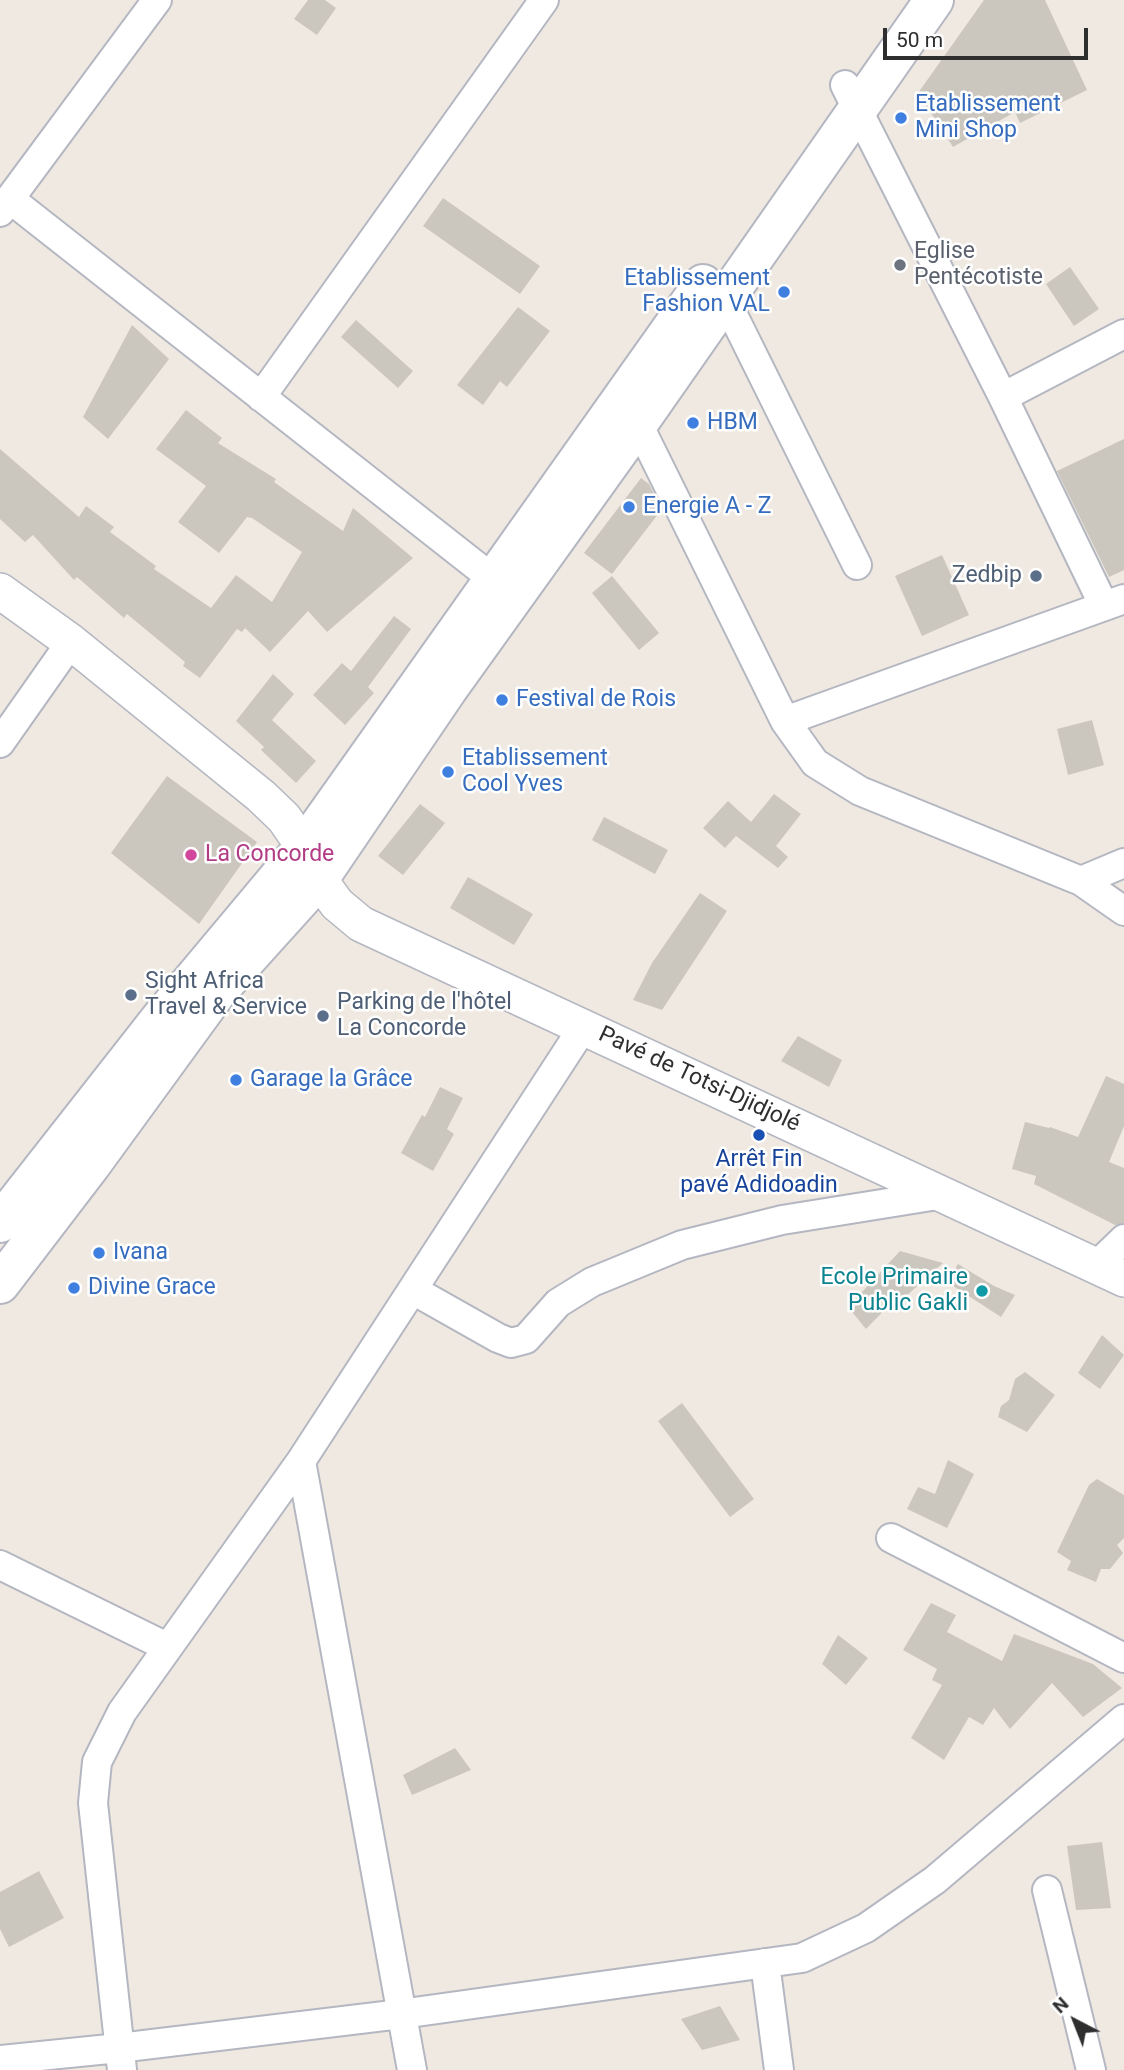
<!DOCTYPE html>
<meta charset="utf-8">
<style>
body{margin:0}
#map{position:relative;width:1124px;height:2070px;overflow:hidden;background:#efe9e1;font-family:Roboto,sans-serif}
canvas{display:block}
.north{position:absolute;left:1040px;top:1986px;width:70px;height:70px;-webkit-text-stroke:5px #fff;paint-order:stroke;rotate:318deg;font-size:19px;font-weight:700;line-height:28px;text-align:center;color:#2e2e2e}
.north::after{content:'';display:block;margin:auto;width:24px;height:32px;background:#2e2e2e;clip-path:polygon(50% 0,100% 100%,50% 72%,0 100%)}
.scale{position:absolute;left:883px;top:28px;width:205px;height:32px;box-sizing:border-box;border:4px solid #2e2e2e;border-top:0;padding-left:9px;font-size:21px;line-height:24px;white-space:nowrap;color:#2e2e2e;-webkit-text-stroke:5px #fff;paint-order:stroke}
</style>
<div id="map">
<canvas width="1124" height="2070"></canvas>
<div class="north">N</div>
<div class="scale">50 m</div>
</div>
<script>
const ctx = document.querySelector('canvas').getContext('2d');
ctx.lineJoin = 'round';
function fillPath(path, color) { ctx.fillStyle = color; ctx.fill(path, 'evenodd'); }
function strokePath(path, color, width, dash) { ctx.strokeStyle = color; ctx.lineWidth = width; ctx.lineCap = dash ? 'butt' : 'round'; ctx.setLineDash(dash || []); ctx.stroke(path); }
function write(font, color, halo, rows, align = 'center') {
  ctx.font = font + ' Roboto,sans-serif'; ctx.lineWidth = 5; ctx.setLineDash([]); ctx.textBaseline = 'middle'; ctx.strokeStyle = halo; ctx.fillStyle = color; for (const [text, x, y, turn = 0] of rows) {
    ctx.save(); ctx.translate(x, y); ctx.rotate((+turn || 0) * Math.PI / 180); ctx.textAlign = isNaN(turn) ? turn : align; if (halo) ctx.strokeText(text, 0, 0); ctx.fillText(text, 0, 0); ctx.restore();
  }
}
const building = new Path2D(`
 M 308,0 L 325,0 L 336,8 L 317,35 L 294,19 Z
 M 984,0 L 1045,0 L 1087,90 L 1020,123 L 1015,112 L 953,147 L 918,93 Z
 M 443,198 L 540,266 L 520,294 L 423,226 Z
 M 1070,267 L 1099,309 L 1074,326 L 1046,284 Z
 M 518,307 L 550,331 L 507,387 L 500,381 L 483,405 L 457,385 Z
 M 356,320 L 413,371 L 398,388 L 341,337 Z
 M 132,325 L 169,359 L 108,439 L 83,417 Z
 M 186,410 L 222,438 L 218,443 L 276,479 L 274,482 L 343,531 L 353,508 L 413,558 L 327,632 L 308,611 L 270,652 L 245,628 L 242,632 L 237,629 L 200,678 L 183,666 L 185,662 L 127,614 L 124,618 L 77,577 L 74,580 L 33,535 L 25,542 L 0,519 L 0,449 L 79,517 L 86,506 L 114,527 L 110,532 L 156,566 L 154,569 L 211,608 L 236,575 L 272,602 L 302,552 L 252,518 L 247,517 L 219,553 L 178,522 L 206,486 L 156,449 Z
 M 1124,439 L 1124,570 L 1109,577 L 1057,471 Z
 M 641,478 L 649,484 L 662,509 L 612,574 L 584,553 Z
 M 942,555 L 969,615 L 922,636 L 895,576 Z
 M 612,576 L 659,633 L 639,650 L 592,593 Z
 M 394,616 L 411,629 L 368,687 L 374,693 L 345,725 L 313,695 L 342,663 L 351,671 Z
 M 273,674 L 294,694 L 272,720 L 316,761 L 296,783 L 261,750 L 264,747 L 236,721 Z
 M 1092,720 L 1104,765 L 1068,775 L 1057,729 Z
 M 167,776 L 257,842 L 199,924 L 111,853 Z
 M 774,794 L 801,814 L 776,846 L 788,857 L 778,868 L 736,836 L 725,848 L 703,828 L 728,801 L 751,822 Z
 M 420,804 L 445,823 L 403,875 L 378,856 Z
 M 604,817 L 668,850 L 655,874 L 592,840 Z
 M 468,877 L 533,914 L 514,945 L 450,908 Z
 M 700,893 L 727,911 L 662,1010 L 633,1000 L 652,963 Z
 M 798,1036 L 842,1060 L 829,1087 L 781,1061 Z
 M 1106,1076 L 1124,1084 L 1124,1126 L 1109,1162 L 1124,1168 L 1124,1223 L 1115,1225 L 1034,1184 L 1036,1176 L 1012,1169 L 1025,1122 L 1049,1128 L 1050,1127 L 1078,1137 Z
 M 440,1087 L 463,1098 L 447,1129 L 454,1134 L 433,1171 L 401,1153 L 422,1115 L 425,1117 Z
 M 900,1251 L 943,1263 L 904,1298 L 900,1294 L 866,1329 L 848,1307 Z
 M 958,1264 L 994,1286 L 1015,1295 L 1001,1317 L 947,1282 Z
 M 1102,1335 L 1124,1355 L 1100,1389 L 1078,1373 Z
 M 1025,1372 L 1055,1395 L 1027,1432 L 998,1417 L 1001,1406 L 1009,1400 L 1015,1379 Z
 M 682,1403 L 754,1499 L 730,1517 L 658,1421 Z
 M 948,1460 L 974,1474 L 947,1528 L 907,1509 L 918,1487 L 935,1494 Z
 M 1097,1479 L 1124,1495 L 1124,1538 L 1117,1545 L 1123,1553 L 1110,1569 L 1101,1569 L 1096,1582 L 1067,1570 L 1071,1561 L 1057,1552 L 1089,1485 Z
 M 931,1603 L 956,1615 L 947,1632 L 1002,1661 L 1014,1634 L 1093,1664 L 1122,1688 L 1083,1717 L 1052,1683 L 1010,1729 L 994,1708 L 983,1725 L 969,1717 L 944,1760 L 911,1738 L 942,1685 L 932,1680 L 937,1669 L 903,1650 Z
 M 838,1635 L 868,1658 L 846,1685 L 822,1664 Z
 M 455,1748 L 471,1770 L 412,1795 L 403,1775 Z
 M 1102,1842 L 1111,1908 L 1076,1910 L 1067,1846 Z
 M 39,1871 L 64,1918 L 9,1947 L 0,1929 L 0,1892 Z
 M 720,2006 L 740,2040 L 702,2050 L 681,2019 Z`);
const minor = new Path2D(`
 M 845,85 L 1003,397 L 1104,606
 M 10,199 L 493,579
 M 0,212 L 157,0
 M 725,299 L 857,565
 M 261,397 L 544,0
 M 1003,397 L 1124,334
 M 638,424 L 785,721 L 815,763 L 860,791 L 1081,881 L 1124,911
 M 785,721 L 1124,599
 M 0,743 L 71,642
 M 1081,881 L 1124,863
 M 1096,1266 L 1124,1239
 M 413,1290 L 498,1338 L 511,1343 L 526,1339 L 558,1303 L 592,1282 L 682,1245 L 782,1220 L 944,1194
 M 301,1461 L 412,2070
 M 891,1538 L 1124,1658
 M 0,1565 L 167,1647
 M 1047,1890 L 1091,2070
 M 765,1963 L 779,2070
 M 0,2060 L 119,2048 L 401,2014 L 802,1958 L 866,1928 L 935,1880 L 1124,1719
 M 122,2070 L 93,1803 L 97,1762 L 122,1712 L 301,1461 L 584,1026`);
const tertiary = new Path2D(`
 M 0,591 L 71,642 L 261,796 L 284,818 L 304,847 L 319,879 L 337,904 L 361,924 L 1124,1279`);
const secondary = new Path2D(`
 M 0,1223 L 160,1019 L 304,847 L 703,284
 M 0,1284 L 91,1165 L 217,992 L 319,879 L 448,689 L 638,424 L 934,0`);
const markers = [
 [901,118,7,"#3f7fe0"],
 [900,265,7,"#6b7280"],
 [784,292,7,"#3f7fe0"],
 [693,423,7,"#3f7fe0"],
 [629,507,7,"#3f7fe0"],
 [1036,576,7,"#5c6f8a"],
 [502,700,7,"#3f7fe0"],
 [448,772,7,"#3f7fe0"],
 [191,855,7,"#d1479c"],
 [131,995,7,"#5c6f8a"],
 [323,1016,7,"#5c6f8a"],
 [236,1080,7,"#3f7fe0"],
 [759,1135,7,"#1a4fb4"],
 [99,1253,7,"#3f7fe0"],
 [74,1288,7,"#3f7fe0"],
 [982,1291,7,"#0f9aa8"]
];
const shopNames = [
 ["Etablissement",915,105],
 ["Mini Shop",915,131],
 ["Etablissement",770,279,"right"],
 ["Fashion VAL",770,305,"right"],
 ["HBM",707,423],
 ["Energie A - Z",643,507],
 ["Festival de Rois",516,700],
 ["Etablissement",462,759],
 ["Cool Yves",462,785],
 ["Garage la Grâce",250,1080],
 ["Ivana",113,1253],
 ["Divine Grace",88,1288]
];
const worshipNames = [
 ["Eglise",914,252],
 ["Pentécotiste",914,278]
];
const serviceNames = [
 ["Zedbip",1022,576,"right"],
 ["Sight Africa",145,982],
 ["Travel & Service",145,1008],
 ["Parking de l'hôtel",337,1003],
 ["La Concorde",337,1029]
];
const hotelNames = [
 ["La Concorde",205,855]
];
const streetNames = [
 ["Pavé de Totsi-Djidjolé",699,1080,25]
];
const transitNames = [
 ["Arrêt Fin",759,1160],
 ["pavé Adidoadin",759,1186]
];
const cultureNames = [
 ["Ecole Primaire",968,1278],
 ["Public Gakli",968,1304]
];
fillPath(building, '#cbc7bf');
strokePath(minor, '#b4b7c1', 32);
strokePath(tertiary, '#b4b7c1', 38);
strokePath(secondary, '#b4b7c1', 42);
strokePath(minor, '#fff', 28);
strokePath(tertiary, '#fff', 35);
strokePath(secondary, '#fff', 38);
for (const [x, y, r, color] of markers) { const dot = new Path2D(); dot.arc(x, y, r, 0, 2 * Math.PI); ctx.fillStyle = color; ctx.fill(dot); strokePath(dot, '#fff', 2.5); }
write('23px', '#366cbe', '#fff', shopNames, 'left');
write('23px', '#5b616d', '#fff', worshipNames, 'left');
write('23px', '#4e5e75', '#fff', serviceNames, 'left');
write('23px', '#b23c85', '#fff', hotelNames, 'left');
write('23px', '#2e2e2e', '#fff', streetNames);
write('23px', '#164399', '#fff', transitNames);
write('23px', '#0d838f', '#fff', cultureNames, 'right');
</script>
